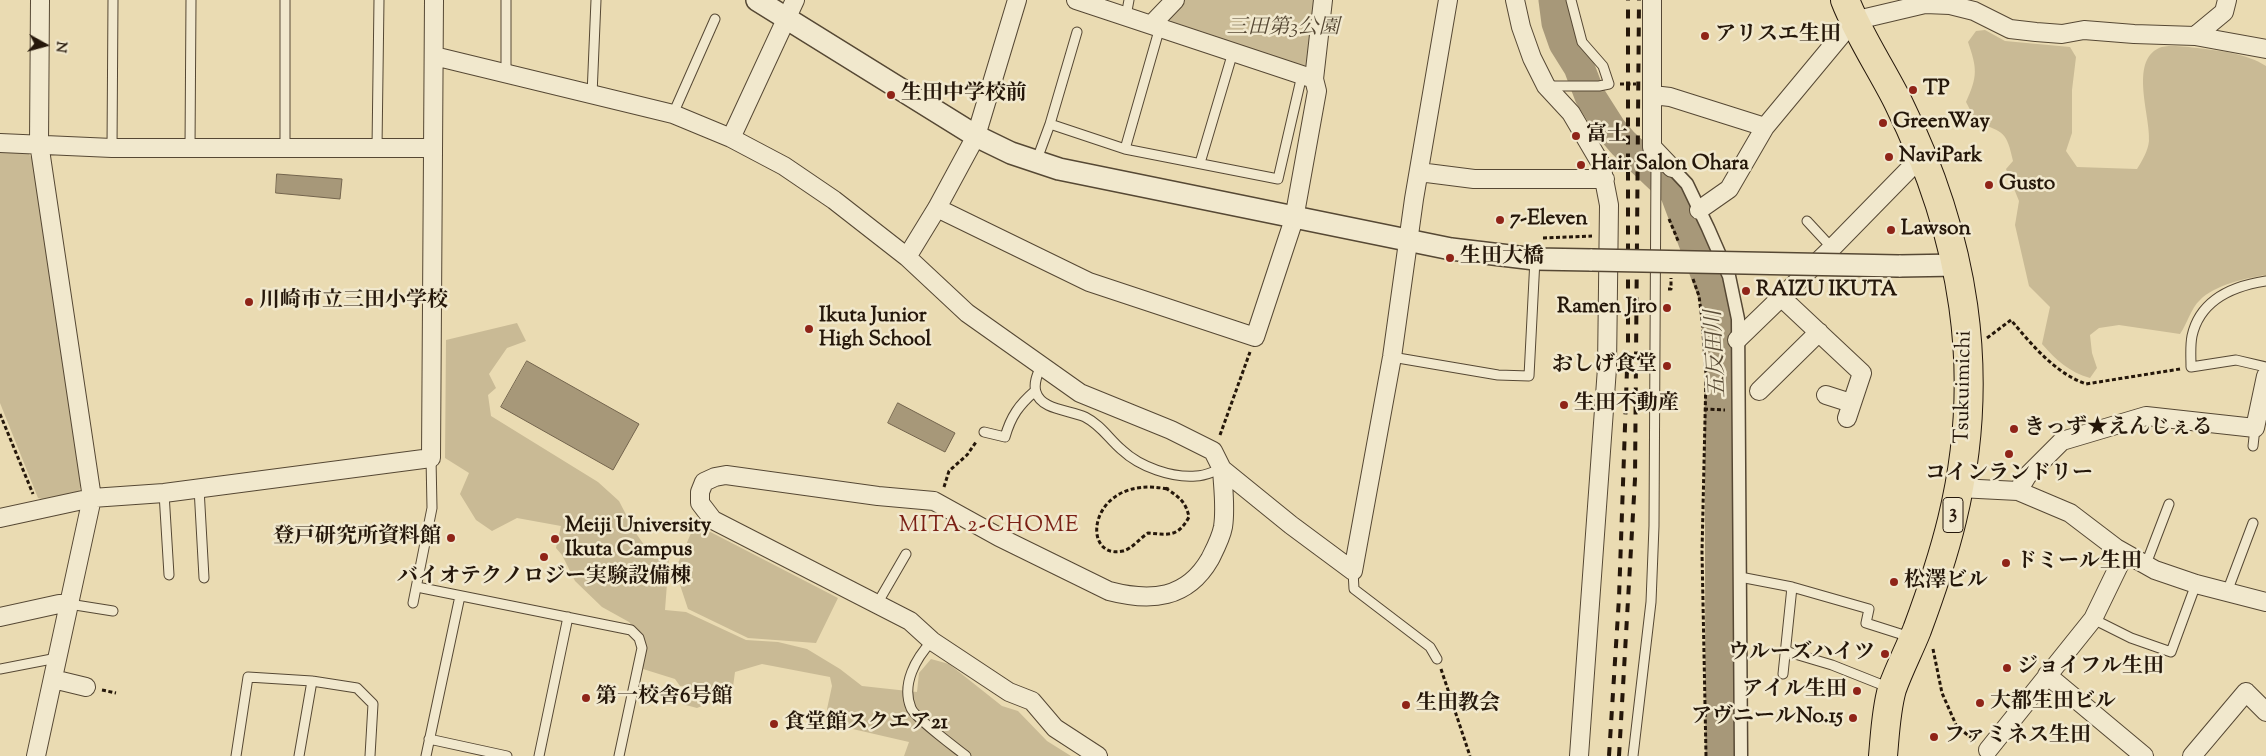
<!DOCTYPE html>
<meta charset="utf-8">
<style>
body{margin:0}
#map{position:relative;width:2266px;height:756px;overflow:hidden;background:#eadbb2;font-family:"Sorts Mill Goudy",serif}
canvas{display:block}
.north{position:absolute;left:20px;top:20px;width:50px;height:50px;-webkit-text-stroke:4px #f1e8cd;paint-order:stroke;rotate:97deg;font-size:14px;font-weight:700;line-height:20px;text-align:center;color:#25170a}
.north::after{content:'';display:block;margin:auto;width:18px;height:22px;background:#25170a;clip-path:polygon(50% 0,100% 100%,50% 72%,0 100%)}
</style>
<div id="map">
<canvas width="2266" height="756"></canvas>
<div class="north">N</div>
</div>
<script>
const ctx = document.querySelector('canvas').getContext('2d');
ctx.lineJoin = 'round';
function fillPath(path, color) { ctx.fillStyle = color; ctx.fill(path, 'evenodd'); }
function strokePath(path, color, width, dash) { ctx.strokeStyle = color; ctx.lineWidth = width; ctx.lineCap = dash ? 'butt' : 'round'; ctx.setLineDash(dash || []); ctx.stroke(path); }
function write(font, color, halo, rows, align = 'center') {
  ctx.font = font + ' "Sorts Mill Goudy","Noto Serif JP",serif'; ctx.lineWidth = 5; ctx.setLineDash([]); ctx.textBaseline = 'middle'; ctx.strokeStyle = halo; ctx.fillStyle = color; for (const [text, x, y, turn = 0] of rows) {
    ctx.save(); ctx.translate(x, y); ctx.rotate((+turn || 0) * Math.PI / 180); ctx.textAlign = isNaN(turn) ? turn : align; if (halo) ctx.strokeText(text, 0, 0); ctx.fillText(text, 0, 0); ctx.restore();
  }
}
const green = new Path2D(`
 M 1180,0 L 1315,0 L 1308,62 L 1304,67 L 1172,24 L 1167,13 Z
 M 1985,30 L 2005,41 L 2070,47 L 2076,57 L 2072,90 L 2072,133 L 2066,151 L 2077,167 L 2137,169 C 2142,161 2148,151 2149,141 C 2151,117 2129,62 2159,48 C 2168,44 2187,47 2197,48 C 2220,51 2246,53 2266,66 L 2266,275 C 2247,278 2214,285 2200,300 C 2191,308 2187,324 2180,334 L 2119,325 L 2099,328 L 2090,335 L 2092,353 L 2097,368 L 2090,378 C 2069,372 2056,360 2042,344 L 2050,307 L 2029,286 L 2015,225 L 2019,201 L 2006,169 L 2013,161 C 2007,133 2004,131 1977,123 L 1966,102 C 1978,76 1977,68 1968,42 L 1976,31 Z
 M 0,152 L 28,153 L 34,161 L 81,482 L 79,494 L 46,500 L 38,498 L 0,403 Z
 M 517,323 L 526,341 L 507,348 L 489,374 L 496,388 L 488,395 L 491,416 L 598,482 L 619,501 L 635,532 L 654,559 L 669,557 L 665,610 L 686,612 L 746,640 L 778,642 L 807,649 L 840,669 L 862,686 L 917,692 L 919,673 L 931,659 L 949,664 L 1002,706 L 1018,711 L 1047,741 L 1071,756 L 904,756 L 909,742 L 831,724 L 827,709 L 832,686 L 830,677 L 762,664 L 735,672 L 732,694 L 697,708 L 682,704 L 686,687 L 680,686 L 675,679 L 643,669 L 645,641 L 629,622 L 602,607 L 575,581 L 562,555 L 556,548 L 561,526 L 517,518 L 492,531 L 476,520 L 460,494 L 469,473 L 445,458 L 446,340 Z
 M 695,524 L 838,598 L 816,643 L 748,638 L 688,609 L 675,570 Z`);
const water = new Path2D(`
 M 277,174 L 342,179 L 340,199 L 276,193 Z
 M 527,361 L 639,424 L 613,470 L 501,407 Z
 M 898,403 L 955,433 L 945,452 L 888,423 Z`);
const river = new Path2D(`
 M 1554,0 L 1557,23 L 1564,43 L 1579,67 L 1590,96 L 1611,129 L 1623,143 L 1675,192 L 1715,298 L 1720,352 L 1721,756`);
const path = new Path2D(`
 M 1620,84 L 1636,84
 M 1669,219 L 1679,243
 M 1543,238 L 1592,236
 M 1693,279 L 1699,296 L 1702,320 L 1706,375 L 1702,552 L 1706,756
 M 1668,289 L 1671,289 L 1671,278
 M 1987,338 L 2011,320 C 2031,344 2055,373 2086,384 L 2180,369
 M 1704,409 L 1725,410
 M 0,414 L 33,494
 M 1220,435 L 1250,352
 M 944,487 L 949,471 L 967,455 L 976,442
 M 1167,489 C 1088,473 1079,561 1123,551 C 1132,549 1140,538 1148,533 C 1169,535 1178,537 1189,517 C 1186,502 1179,497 1167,489 L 1168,485
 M 1933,649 L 1942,693 L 1957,727 L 1976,741
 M 1441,669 L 1470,756
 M 102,690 L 116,693`);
const service = new Path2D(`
 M 285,0 L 285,148
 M 1126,16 L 1129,0
 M 506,74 L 506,0
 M 1547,86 L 1599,86 L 1609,84 L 1603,66 L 1582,42 L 1571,0
 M 592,95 L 596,0
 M 673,114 L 715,19
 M 1050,124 L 1077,32
 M 377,147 L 379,0
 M 112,148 L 113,0
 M 190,148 L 191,0
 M 1125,149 L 1160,27
 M 1036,162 L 1050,124 L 1125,149 L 1278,179 L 1302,75
 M 1200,163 L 1233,52
 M 1807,221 L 1832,248
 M 2266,281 C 2233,286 2200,300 2192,336 C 2190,346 2191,357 2191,367 L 2236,360 L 2266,367
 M 1392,357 L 1498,375 L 1529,376 L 1535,259
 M 1041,366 C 1038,373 1033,383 1036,392 C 1041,410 1070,410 1085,417 C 1101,425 1109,439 1122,450 C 1140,467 1172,478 1196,476 C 1205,476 1214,471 1222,469
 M 984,432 L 1005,437 C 1011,416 1019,405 1035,391
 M 2253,446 L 2255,428
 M 199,488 L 204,578
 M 164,493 L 169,575
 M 2146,564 L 2169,504
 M 1353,571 L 1354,589 L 1430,647 L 1437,659
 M 1740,577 L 1792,587 L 1869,609 L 1866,623 L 1910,637
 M 417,587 L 631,630 L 639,638 L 642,648 L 619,756
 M 2227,592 L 2253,523
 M 413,603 L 432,508 L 431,458
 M 69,604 L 113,611
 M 877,604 L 906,554
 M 2093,619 L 2131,638 L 2171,652 L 2196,584
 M 932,641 C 916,658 901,684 911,708 C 914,717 956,748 966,756
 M 1785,651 L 1832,665 L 1890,688
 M 0,669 L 57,658
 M 1783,674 L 1792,587
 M 429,739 L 507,756
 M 236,756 L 248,677 L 312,681 L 357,688 L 373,704 L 370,756
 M 299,756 L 312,681
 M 426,756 L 460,596
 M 539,756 L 568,617
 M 1633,756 L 1651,602 L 1654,526 L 1656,161`);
const pedestrian = new Path2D(`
 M 1672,168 L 1687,184 L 1708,228 L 1729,276 L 1738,319 L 1741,756`);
const minor = new Path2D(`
 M 1076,0 L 1314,79
 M 1515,0 L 1521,27 L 1532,58 L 1546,86 L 1571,113 L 1601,164 L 1609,205 L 1607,368 L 1579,756
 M 1652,0 L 1652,147 L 1656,161
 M 1152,24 L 1175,0
 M 2195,36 L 2224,12 L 2227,0
 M 434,56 L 673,114 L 731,138 L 784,166 L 834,200 L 907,257 L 967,313 L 1080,393 L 1171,430 L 1213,451 L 1222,469 L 1291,525 L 1353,571 L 1392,357 L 1414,199 L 1448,0
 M 1653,95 L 1670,97 L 1765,127 L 1853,21 L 1925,4 L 1950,5 L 1974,11 L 2010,29 L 2036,32 L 2062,34 L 2084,30 L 2134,34 L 2195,36 L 2266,49
 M 731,138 L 795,0
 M 0,143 L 112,148 L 433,148
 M 1652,147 L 1672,168
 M 1419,172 L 1474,179 L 1605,179
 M 937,208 L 1089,282 L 1255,337 L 1294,219 L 1317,91 L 1314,79 L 1323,0
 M 1699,210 L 1729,189 L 1765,127
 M 907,257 L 937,208 L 976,136 L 1017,0
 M 1782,298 L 1862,373 L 1847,418
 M 1737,340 L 1832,248 L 1922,156
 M 1759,391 L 1819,332
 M 1826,395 L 1851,403
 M 1959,488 L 2018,491 L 2070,513 L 2116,548 L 2155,570 L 2196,584 L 2266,602
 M 2018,491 L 2027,476 L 2062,441 L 2146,416 L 2255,428 L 2266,376
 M 0,518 L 92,498 L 164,493 L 431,458 L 434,0
 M 0,617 L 59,604 L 69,604
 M 2047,675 L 2144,756
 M 53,679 L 86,687
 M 1988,750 L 2093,619 L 2125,553
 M 36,756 L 92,498 L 39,143 L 40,0
 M 1098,756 L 1055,728 L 1032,701 L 1009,692 L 932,641 L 910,621 L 713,520 L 700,503 L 700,492 L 704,482 L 715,477 L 726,475 L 878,496 L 934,501 L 999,537 L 1109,591 C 1151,602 1187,599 1210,559 C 1215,549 1221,538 1223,527 C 1226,508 1223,488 1222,469
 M 2192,756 L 2246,692 L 2266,712`);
const tertiary = new Path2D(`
 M 757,0 L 976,136 L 1011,153 L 1059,169 L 1451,249 L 1535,259 L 1592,260
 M 1899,266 L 1958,265`);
const primary = new Path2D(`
 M 1845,0 C 1859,36 1881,68 1898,102 C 1964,236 1988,373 1952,520 C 1943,557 1930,595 1917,630 C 1909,650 1899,669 1892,689 C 1886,710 1885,734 1883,756`);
const rail = new Path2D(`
 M 1609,756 L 1619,598 L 1628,341 L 1628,0
 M 1619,756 L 1635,479 L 1639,0`);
const tertiaryBridge = new Path2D(`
 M 1592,260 L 1899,266`);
const markers = [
 [1705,36,5,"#8f2418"],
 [1913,90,5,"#8f2418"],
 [891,95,5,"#8f2418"],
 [1883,123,5,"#8f2418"],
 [1576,136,5,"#8f2418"],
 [1889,157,5,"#8f2418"],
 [1581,165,5,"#8f2418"],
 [1989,185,5,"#8f2418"],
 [1500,220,5,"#8f2418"],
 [1891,230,5,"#8f2418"],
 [1450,258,5,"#8f2418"],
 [1746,291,5,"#8f2418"],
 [249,302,5,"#8f2418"],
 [1667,308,5,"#8f2418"],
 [809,329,5,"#8f2418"],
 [1667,366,5,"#8f2418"],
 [1564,405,5,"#8f2418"],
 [2014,429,5,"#8f2418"],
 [2009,454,5,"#8f2418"],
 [451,538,5,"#8f2418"],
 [555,539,5,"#8f2418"],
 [544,557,5,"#8f2418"],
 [2006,563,5,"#8f2418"],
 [1894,582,5,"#8f2418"],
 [1885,654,5,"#8f2418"],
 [2007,668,5,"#8f2418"],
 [1857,691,5,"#8f2418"],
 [586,698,5,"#8f2418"],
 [1980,703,5,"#8f2418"],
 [1406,705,5,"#8f2418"],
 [1853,718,5,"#8f2418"],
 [774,724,5,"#8f2418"],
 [1934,737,5,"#8f2418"]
];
const shields = [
 [1953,515,20]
];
const shieldNames = [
 ["3",1953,515]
];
const parkNames = [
 ["三田第3公園",1283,29]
];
const poiNames = [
 ["アリスエ生田",1715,36],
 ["TP",1923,90],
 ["生田中学校前",901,95],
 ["GreenWay",1893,123],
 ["富士",1586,136],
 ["NaviPark",1899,157],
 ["Hair Salon Ohara",1591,165],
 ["Gusto",1999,185],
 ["7-Eleven",1510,220],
 ["Lawson",1901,230],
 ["生田大橋",1460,258],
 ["RAIZU IKUTA",1756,291],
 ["川崎市立三田小学校",259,302],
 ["Ramen Jiro",1657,308,"right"],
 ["Ikuta Junior",819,317],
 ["High School",819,341],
 ["おしげ食堂",1657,366,"right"],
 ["生田不動産",1574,405],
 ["きっず★えんじぇる",2024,429],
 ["コインランドリー",2009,475,"center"],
 ["Meiji University",565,527],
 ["Ikuta Campus",565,551],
 ["登戸研究所資料館",441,538,"right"],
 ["ドミール生田",2016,563],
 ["バイオテクノロジー実験設備棟",544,578,"center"],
 ["松澤ビル",1904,582],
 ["ウルーズハイツ",1875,654,"right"],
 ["ジョイフル生田",2017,668],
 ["アイル生田",1847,691,"right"],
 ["第一校舎6号館",596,698],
 ["大都生田ビル",1990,703],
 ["生田教会",1416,705],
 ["アヴニールNo.15",1843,718,"right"],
 ["食堂館スクエア21",784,724],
 ["ファミネス生田",1944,737]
];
const streetNames = [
 ["Tsukuimichi",1965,387,-89]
];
const waterNames = [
 ["五反田川",1718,354,-93]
];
const neighbourhoodNames = [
 ["MITA 2-CHOME",989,527]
];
fillPath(green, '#c9ba95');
fillPath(water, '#a79879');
strokePath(water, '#73644d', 1);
strokePath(river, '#a79879', 31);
strokePath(service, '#564834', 11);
strokePath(pedestrian, '#564834', 15);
strokePath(minor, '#564834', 20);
strokePath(tertiary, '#564834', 24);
strokePath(primary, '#25170a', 30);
strokePath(path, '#25170a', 3, [4, 2.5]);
strokePath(service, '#f1e8cd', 9);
strokePath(pedestrian, '#f1e8cd', 12);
strokePath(minor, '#f1e8cd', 18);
strokePath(tertiary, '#f1e8cd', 21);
strokePath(primary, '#eadbb2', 28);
strokePath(rail, '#25170a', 4, [9, 9]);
strokePath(tertiaryBridge, '#564834', 24, []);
strokePath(tertiaryBridge, '#f1e8cd', 21);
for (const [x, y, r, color] of markers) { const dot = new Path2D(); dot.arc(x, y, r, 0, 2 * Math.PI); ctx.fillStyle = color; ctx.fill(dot); strokePath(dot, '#f1e8cd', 2); }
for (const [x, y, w] of shields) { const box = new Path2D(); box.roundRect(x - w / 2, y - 17.5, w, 35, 4); ctx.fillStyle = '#f1e8cd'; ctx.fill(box); strokePath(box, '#25170a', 1); }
write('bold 20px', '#25170a', null, shieldNames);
write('italic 21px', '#564834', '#f1e8cd', parkNames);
write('bold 21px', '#25170a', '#f1e8cd', poiNames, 'left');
write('21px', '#25170a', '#f1e8cd', streetNames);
write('italic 22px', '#594b36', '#f1e8cd', waterNames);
ctx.letterSpacing = '1px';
write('22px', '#7a1f14', '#f1e8cd', neighbourhoodNames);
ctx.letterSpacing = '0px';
</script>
